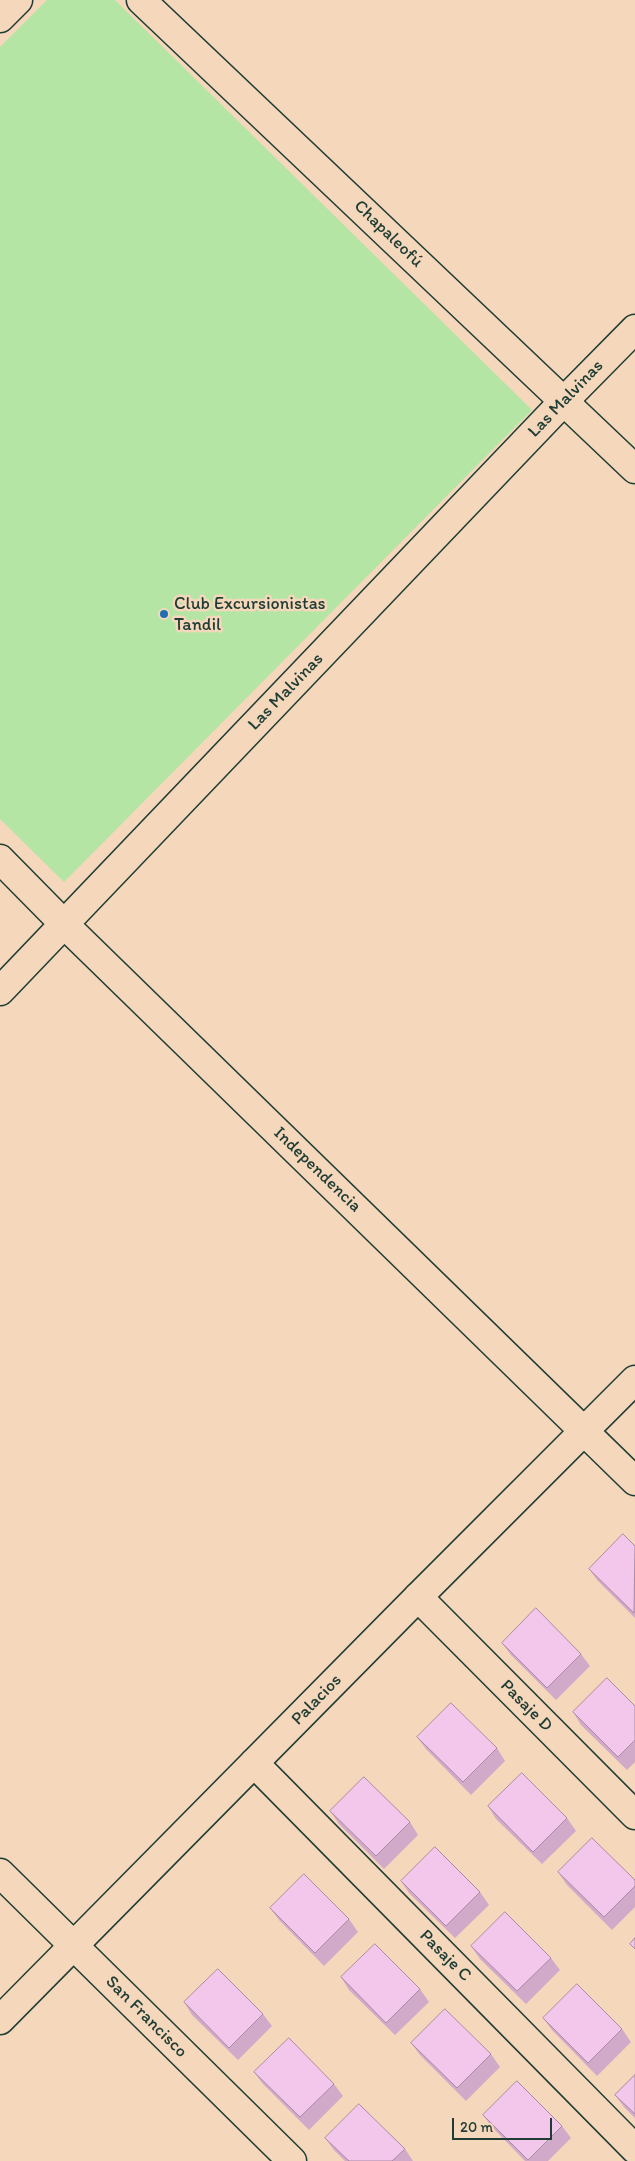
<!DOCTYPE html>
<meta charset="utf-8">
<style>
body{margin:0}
#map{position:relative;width:635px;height:2161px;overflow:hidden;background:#f5d7bb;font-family:Itim,sans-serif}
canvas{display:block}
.scale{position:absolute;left:452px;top:2118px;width:100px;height:22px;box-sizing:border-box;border:2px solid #1f3d34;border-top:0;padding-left:6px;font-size:15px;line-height:18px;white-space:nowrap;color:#1f3d34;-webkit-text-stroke:4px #f5d7bb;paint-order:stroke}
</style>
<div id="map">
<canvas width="635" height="2161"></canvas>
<div class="scale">20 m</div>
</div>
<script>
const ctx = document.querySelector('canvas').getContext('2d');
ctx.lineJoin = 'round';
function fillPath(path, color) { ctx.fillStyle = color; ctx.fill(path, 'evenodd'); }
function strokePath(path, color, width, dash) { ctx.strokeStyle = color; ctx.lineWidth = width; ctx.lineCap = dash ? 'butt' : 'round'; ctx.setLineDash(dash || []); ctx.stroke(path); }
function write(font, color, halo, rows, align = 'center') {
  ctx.font = font + ' Itim,sans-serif'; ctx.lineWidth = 5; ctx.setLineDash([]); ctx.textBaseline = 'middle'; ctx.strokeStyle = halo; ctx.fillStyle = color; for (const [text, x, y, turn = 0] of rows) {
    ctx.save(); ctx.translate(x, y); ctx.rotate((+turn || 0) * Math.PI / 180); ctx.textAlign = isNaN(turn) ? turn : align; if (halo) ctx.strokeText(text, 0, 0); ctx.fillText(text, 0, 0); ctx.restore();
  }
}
const green = new Path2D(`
 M 47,0 L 115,0 L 532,410 L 64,882 L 0,819 L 0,47 Z`);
const street = new Path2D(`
 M 0,859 L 64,924 L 635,1481
 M 0,991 L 564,401 L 635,329
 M 418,1597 L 635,1815
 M 254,1763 L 635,2149
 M 0,1873 L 292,2161`);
const secondary = new Path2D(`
 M 141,0 L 635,469
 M 0,18 L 18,0
 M 0,2020 L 418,1597 L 635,1380`);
const wall = new Path2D(`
 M 635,1546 L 635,1618 L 598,1581 L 589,1569 Z
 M 502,1643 L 581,1654 L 590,1666 L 556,1700 L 511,1655 Z
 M 635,1706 L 635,1762 L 627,1770 L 581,1725 L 573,1712 Z
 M 417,1737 L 497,1748 L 505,1761 L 471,1795 L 426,1749 Z
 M 488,1806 L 567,1818 L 576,1831 L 542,1864 L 496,1819 Z
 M 330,1811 L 410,1822 L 418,1835 L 384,1869 L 339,1824 Z
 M 558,1872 L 635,1880 L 635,1907 L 612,1930 L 567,1885 Z
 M 401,1881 L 480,1892 L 489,1905 L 455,1938 L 409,1893 Z
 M 270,1908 L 349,1919 L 358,1932 L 324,1966 L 279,1920 Z
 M 471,1946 L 551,1958 L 560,1970 L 526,2004 L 480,1959 Z
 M 341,1977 L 420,1989 L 429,2002 L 395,2035 L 349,1990 Z
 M 184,2002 L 263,2014 L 272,2026 L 238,2060 L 192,2015 Z
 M 543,2018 L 622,2029 L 631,2042 L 597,2076 L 552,2030 Z
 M 411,2043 L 491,2054 L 500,2067 L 466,2101 L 420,2055 Z
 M 254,2072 L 334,2084 L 343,2096 L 309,2130 L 263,2084 Z
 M 635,2075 L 635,2118 L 624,2107 L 615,2095 Z
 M 483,2115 L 562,2126 L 571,2138 L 548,2161 L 525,2161 L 492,2127 Z
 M 325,2138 L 405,2149 L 413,2161 L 345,2161 L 334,2150 Z`);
const building = new Path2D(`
 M 623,1534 L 635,1546 L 634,1613 L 589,1569 Z
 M 536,1608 L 581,1654 L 547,1688 L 502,1643 Z
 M 607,1678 L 635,1706 L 635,1740 L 618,1757 L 573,1712 Z
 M 451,1703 L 497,1748 L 463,1782 L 417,1737 Z
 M 522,1773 L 567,1818 L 533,1852 L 488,1806 Z
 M 364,1777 L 410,1822 L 376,1856 L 330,1811 Z
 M 592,1838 L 635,1880 L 635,1886 L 604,1917 L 558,1872 Z
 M 435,1847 L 480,1892 L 446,1926 L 401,1881 Z
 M 304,1874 L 349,1919 L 315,1953 L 270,1908 Z
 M 505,1912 L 551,1958 L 517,1991 L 471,1946 Z
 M 635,1938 L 635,1949 L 630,1944 Z
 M 375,1944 L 420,1989 L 386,2023 L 341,1977 Z
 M 218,1969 L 263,2014 L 229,2048 L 184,2002 Z
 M 577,1984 L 622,2029 L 588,2063 L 543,2018 Z
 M 445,2009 L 491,2054 L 457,2088 L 411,2043 Z
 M 289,2038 L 334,2084 L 300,2117 L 254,2072 Z
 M 635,2075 L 635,2114 L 615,2095 Z
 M 517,2081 L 562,2126 L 528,2160 L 483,2115 Z
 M 359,2104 L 405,2149 L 392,2161 L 349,2161 L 325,2138 Z`);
const markers = [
 [164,614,5,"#1f6fb2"]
];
const streetNames = [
 ["Chapaleofú",388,234,44],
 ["Las Malvinas",566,399,-46],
 ["Las Malvinas",286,692,-46],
 ["Independencia",317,1170,44],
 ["Palacios",317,1700,-46],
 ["Pasaje D",526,1706,45],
 ["Pasaje C",445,1956,45],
 ["San Francisco",146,2017,45]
];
const poiNames = [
 ["Club Excursionistas",174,604],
 ["Tandil",174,625]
];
fillPath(green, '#b4e5a5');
strokePath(street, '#1f3d34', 31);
strokePath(secondary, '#1f3d34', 31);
strokePath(street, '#f5d7bb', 28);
strokePath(secondary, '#f5d7bb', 28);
fillPath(wall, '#d1aaca');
fillPath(building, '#f3c6eb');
strokePath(building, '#aa8ba4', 1);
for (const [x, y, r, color] of markers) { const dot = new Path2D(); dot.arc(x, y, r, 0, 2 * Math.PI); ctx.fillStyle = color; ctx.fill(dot); strokePath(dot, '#f5d7bb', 2); }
write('18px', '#1f3d34', '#f5d7bb', streetNames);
write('18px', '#1f3d34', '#f5d7bb', poiNames, 'left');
</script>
